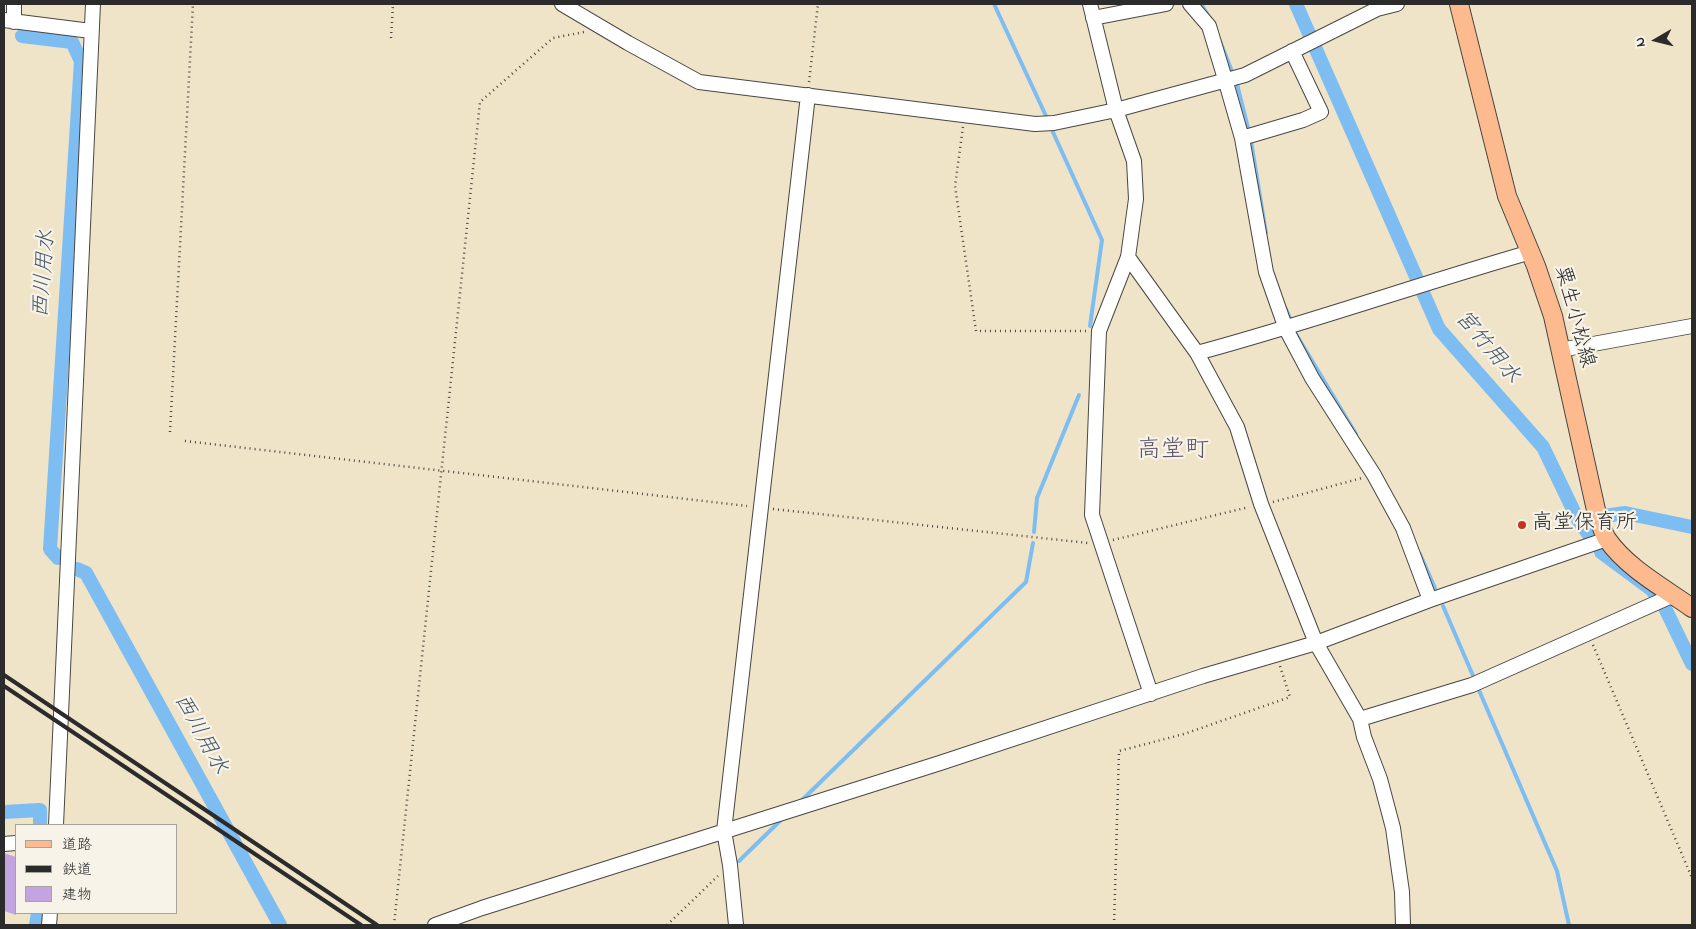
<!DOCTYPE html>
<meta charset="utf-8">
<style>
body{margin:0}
#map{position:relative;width:1696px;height:929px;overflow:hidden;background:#efe4c8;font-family:"Indie Flower","Klee One",sans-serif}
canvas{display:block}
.frame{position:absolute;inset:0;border:5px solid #2b2b2b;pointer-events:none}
.legend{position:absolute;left:15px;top:824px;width:162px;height:90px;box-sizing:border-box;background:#f7f3e8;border:1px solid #a5a39c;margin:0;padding:6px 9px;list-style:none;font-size:15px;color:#2b2b2b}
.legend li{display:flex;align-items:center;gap:10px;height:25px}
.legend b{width:25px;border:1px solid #a5a39c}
.north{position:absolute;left:1631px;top:15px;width:50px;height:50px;-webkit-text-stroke:4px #f7f3e8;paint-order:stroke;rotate:262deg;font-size:14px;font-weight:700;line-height:20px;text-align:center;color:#2b2b2b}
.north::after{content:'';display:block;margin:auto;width:18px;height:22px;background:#2b2b2b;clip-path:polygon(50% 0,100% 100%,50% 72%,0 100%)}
</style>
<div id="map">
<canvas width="1696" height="929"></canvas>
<div class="frame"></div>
<ul class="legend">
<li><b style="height:6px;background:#fcba8e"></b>道路</li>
<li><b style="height:6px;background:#2b2b2b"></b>鉄道</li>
<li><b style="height:14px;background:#c2a5e0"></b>建物</li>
</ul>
<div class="north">N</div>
</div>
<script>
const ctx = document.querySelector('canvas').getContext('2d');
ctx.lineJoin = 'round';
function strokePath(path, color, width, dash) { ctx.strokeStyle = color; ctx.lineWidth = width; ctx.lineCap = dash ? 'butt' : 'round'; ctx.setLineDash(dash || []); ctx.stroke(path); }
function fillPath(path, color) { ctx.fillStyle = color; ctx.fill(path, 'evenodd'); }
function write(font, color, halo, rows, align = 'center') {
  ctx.font = font + ' "Indie Flower","Klee One",sans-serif'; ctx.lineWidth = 4.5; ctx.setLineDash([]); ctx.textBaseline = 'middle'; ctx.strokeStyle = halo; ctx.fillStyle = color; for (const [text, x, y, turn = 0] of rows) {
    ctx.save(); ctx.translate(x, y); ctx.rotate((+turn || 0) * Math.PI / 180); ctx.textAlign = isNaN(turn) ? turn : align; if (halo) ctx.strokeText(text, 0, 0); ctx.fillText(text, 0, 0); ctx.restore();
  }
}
const stream = new Path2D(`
 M 994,4 L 1046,116
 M 1201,4 L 1213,23
 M 1220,41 L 1233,74
 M 1237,84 L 1249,132
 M 1052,130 L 1102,240 L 1090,326
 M 1251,141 L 1266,233
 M 1286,309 L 1292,323
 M 1296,334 L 1356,434
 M 1034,532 L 1037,498 L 1079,395
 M 1420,554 L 1435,588
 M 1443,606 L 1474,678
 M 1478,688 L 1557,871 L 1569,925
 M 801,801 L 1026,582 L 1033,543
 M 739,861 L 782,819`);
const canal = new Path2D(`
 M 1296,4 L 1439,329 L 1543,447 L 1578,520 L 1625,513 L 1692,527
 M 22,36 L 72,42 L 81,61 L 50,549 L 58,558
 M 1578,520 L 1590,536
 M 1601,552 L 1651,589 L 1656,595
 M 77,569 L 86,573 L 280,925
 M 1664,606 L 1692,664
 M 4,812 L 40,810 L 40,825
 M 36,925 L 38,913`);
const building = new Path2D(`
 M 4,853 L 16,857 L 16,915 L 4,911 Z`);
const path = new Path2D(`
 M 391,38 L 393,4
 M 809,82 L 818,4
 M 963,127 L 955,186 L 976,331 L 1088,331
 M 170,432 L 193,4
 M 185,441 L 747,506
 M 1273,502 L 1362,478
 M 773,509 L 1088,543
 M 1113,540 L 1249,507
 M 1593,645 L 1692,878
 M 394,925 L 480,102 L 553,38 L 584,32
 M 667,925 L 718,876
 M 1114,925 L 1119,751 L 1184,734 L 1290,697 L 1280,666`);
const minor = new Path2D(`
 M 562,4 L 628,43 L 699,82 L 1035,124 L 1054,123 L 1116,110 L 1245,75 L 1377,9 L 1397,4
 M 1090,4 L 1116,110 L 1134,161 L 1136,199 L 1128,257 L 1099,331 L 1092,515 L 1151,694
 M 1190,4 L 1209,26 L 1225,79 L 1242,138 L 1266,272 L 1286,329 L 1312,378 L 1374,475 L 1403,528 L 1430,600
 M 1093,18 L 1166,4
 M 4,20 L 91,31
 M 14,22 L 14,4
 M 1242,138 L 1303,120 L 1321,112 L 1292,51
 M 1128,257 L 1197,353 L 1237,427 L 1261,504 L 1316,643 L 1360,719 L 1364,737 L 1380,779 L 1393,828 L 1402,892 L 1403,925
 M 1560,350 L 1692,326
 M 1197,353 C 1309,323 1419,284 1531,252
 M 1360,719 L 1472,685 L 1674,595
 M 56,825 L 93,4
 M 4,844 L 16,843
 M 49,925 L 50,913
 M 435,925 L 482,908 L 940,763 L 1203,676 L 1316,643 L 1430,600 L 1607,539
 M 736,925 L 730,865 L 724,831 L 808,95`);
const major = new Path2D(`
 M 1459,4 L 1507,196 L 1536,266 L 1553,316 L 1596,510 C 1599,519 1602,531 1607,539 C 1627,568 1664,588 1692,608`);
const rail = new Path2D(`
 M 4,675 L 377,925
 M 4,686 L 361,925`);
const markers = [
 [1522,525,5,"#c8321e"]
];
const streetNames = [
 ["粟生小松線",1573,317,75]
];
const poiNames = [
 ["高堂保育所",1532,525]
];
const waterNames = [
 ["西川用水",46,274,-86],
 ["宮竹用水",1486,348,50],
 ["西川用水",199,735,61]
];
const quarterNames = [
 ["高堂町",1173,452]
];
strokePath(stream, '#7dbdf1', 4);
strokePath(canal, '#7dbdf1', 14);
fillPath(building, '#c2a5e0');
strokePath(minor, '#484743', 16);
strokePath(major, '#484743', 20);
strokePath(path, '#484743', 2.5, [1, 4]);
strokePath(minor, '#fff', 14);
strokePath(major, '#fcba8e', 18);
strokePath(rail, '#2b2b2b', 4);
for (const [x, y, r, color] of markers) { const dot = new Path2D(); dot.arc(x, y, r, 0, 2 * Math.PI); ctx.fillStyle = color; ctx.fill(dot); strokePath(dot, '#f7f3e8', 2); }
write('21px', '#2b2b2b', '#f7f3e8', streetNames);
write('21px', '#2b2b2b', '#f7f3e8', poiNames, 'left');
write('italic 22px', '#445766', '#f7f3e8', waterNames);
write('24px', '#60566a', '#f7f3e8', quarterNames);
</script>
